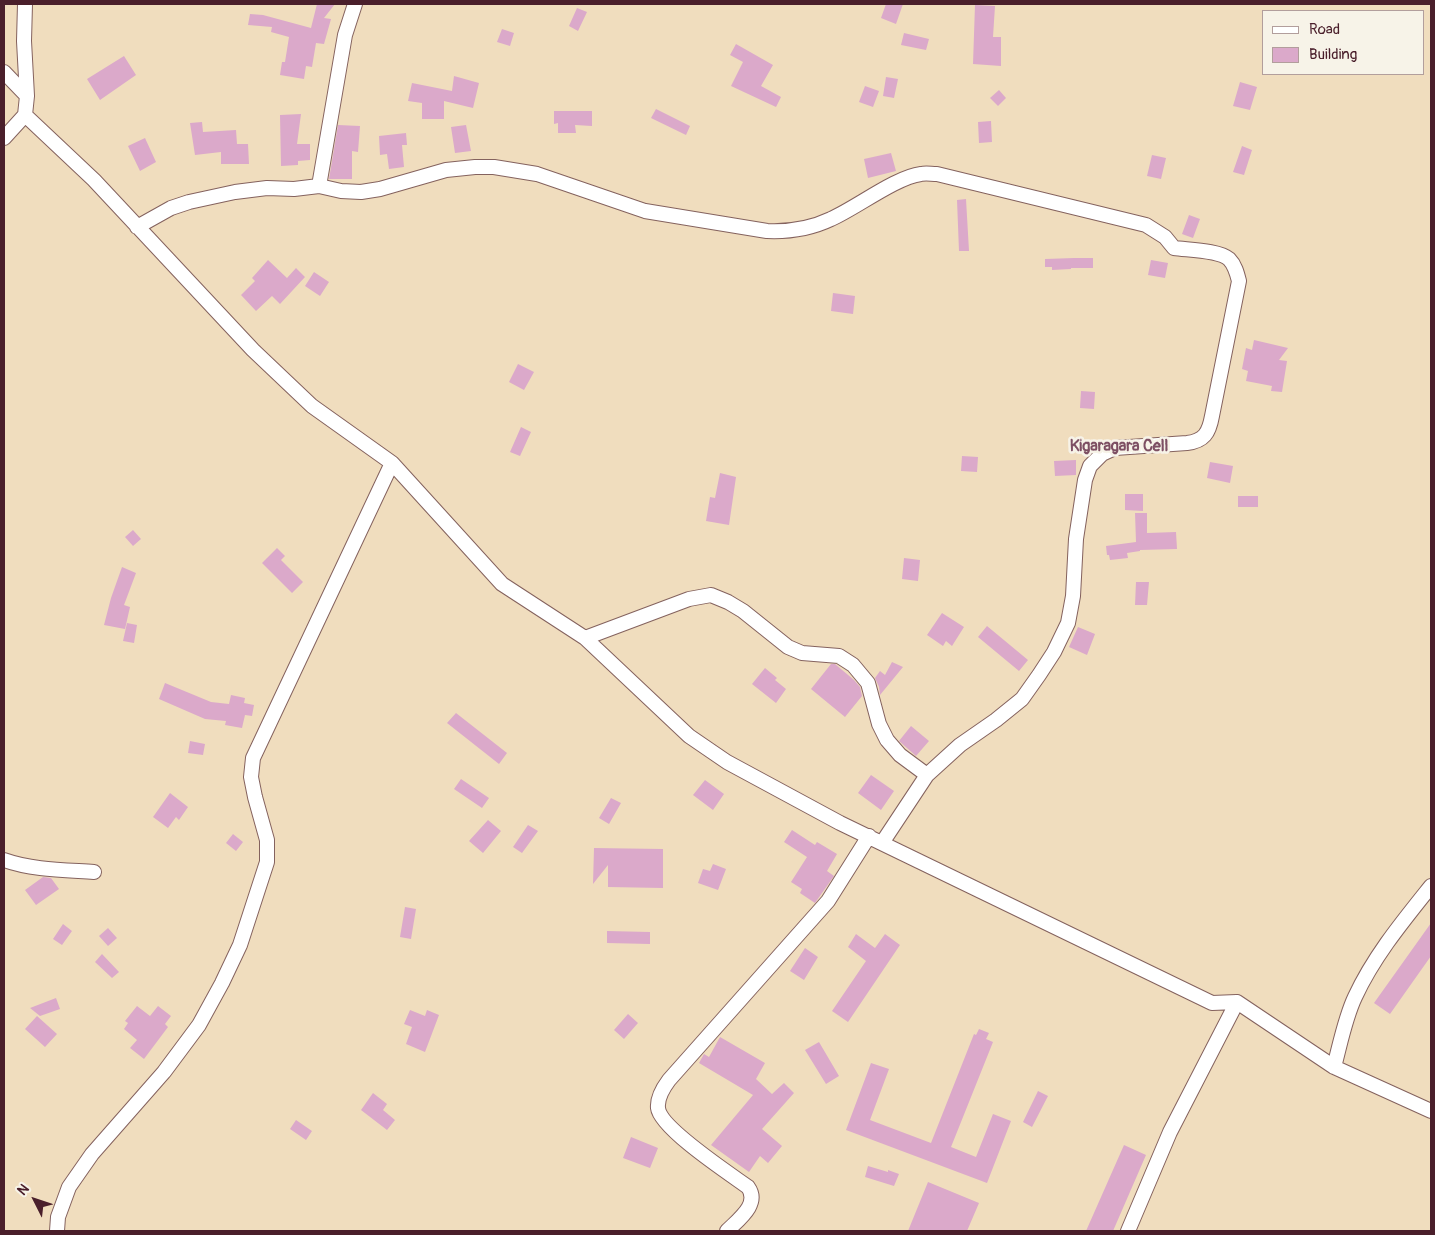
<!DOCTYPE html>
<style>
body{margin:0}
#map{position:relative;width:1435px;height:1235px;overflow:hidden;background:#f0ddbe;font-family:Pangolin,sans-serif}
canvas{display:block}
.frame{position:absolute;inset:0;border:5px solid #4a1f2b;pointer-events:none}
.legend{position:absolute;left:1262px;top:10px;width:162px;height:65px;box-sizing:border-box;background:#f7f3e8;border:1px solid #b29e9c;margin:0;padding:6px 9px;list-style:none;font-size:15px;color:#4a1f2b}
.legend li{display:flex;align-items:center;gap:10px;height:25px}
.legend b{width:25px;border:1px solid #b29e9c}
.north{position:absolute;left:10px;top:1175px;width:50px;height:50px;-webkit-text-stroke:4px #f7f3e8;paint-order:stroke;rotate:311deg;font-size:14px;font-weight:700;line-height:20px;text-align:center;color:#4a1f2b}
.north::after{content:'';display:block;margin:auto;width:18px;height:22px;background:#4a1f2b;clip-path:polygon(50% 0,100% 100%,50% 72%,0 100%)}
</style>
<div id="map">
<canvas width="1435" height="1235"></canvas>
<div class="frame"></div>
<ul class="legend">
<li><b style="height:6px;background:#fff"></b>Road</li>
<li><b style="height:14px;background:#dba9ca"></b>Building</li>
</ul>
<div class="north">N</div>
</div>
<script>
const ctx = document.querySelector('canvas').getContext('2d');
ctx.lineJoin = 'round';
function fillPath(path, color) { ctx.fillStyle = color; ctx.fill(path, 'evenodd'); }
function strokePath(path, color, width, dash) { ctx.strokeStyle = color; ctx.lineWidth = width; ctx.lineCap = dash ? 'butt' : 'round'; ctx.setLineDash(dash || []); ctx.stroke(path); }
function write(font, color, halo, rows, align = 'center') {
  ctx.font = font + ' Pangolin,sans-serif'; ctx.lineWidth = 5; ctx.setLineDash([]); ctx.textBaseline = 'middle'; ctx.strokeStyle = halo; ctx.fillStyle = color; for (const [text, x, y, turn = 0] of rows) {
    ctx.save(); ctx.translate(x, y); ctx.rotate((+turn || 0) * Math.PI / 180); ctx.textAlign = isNaN(turn) ? turn : align; if (halo) ctx.strokeText(text, 0, 0); ctx.fillText(text, 0, 0); ctx.restore();
  }
}
const building = new Path2D(`
 M 317,4 L 335,4 L 324,18 L 331,19 L 324,44 L 316,43 L 312,67 L 306,66 L 304,79 L 280,75 L 282,62 L 285,62 L 289,37 L 271,32 L 272,27 L 248,25 L 250,14 L 263,15 L 311,28 Z
 M 886,4 L 903,4 L 896,24 L 881,18 Z
 M 975,5 L 995,6 L 993,37 L 1001,37 L 1001,66 L 973,64 Z
 M 577,8 L 587,12 L 578,31 L 569,26 Z
 M 502,29 L 514,33 L 510,46 L 497,42 Z
 M 904,33 L 929,39 L 926,50 L 901,45 Z
 M 736,44 L 773,65 L 761,86 L 781,97 L 776,107 L 731,86 L 743,62 L 730,55 Z
 M 124,56 L 136,75 L 100,100 L 87,79 Z
 M 454,76 L 479,83 L 473,108 L 444,101 L 444,119 L 422,119 L 422,103 L 408,101 L 412,83 L 452,91 Z
 M 886,77 L 898,79 L 894,98 L 883,96 Z
 M 1240,82 L 1257,87 L 1250,110 L 1233,106 Z
 M 865,86 L 879,91 L 873,107 L 859,102 Z
 M 999,90 L 1006,98 L 998,106 L 990,98 Z
 M 656,109 L 690,126 L 686,135 L 651,118 Z
 M 554,111 L 592,111 L 592,126 L 575,125 L 576,133 L 558,133 L 558,123 L 554,124 Z
 M 301,114 L 297,144 L 310,144 L 310,160 L 298,161 L 298,165 L 281,166 L 280,115 Z
 M 991,121 L 992,142 L 979,143 L 978,122 Z
 M 202,122 L 203,132 L 236,130 L 237,144 L 248,144 L 249,164 L 221,164 L 221,152 L 195,155 L 190,123 Z
 M 338,125 L 360,126 L 358,152 L 352,151 L 352,179 L 329,179 Z
 M 466,125 L 471,151 L 455,153 L 451,127 Z
 M 406,133 L 407,145 L 402,145 L 404,167 L 389,169 L 387,154 L 380,155 L 379,136 Z
 M 145,138 L 156,162 L 140,171 L 128,146 Z
 M 1242,146 L 1252,150 L 1244,175 L 1233,172 Z
 M 891,153 L 896,171 L 868,178 L 864,159 Z
 M 1152,155 L 1166,158 L 1161,179 L 1147,176 Z
 M 966,199 L 969,251 L 959,251 L 957,200 Z
 M 1189,215 L 1200,219 L 1193,238 L 1182,234 Z
 M 1074,258 L 1093,258 L 1093,268 L 1071,268 L 1071,269 L 1052,270 L 1052,267 L 1045,267 L 1045,259 Z
 M 268,260 L 287,278 L 296,268 L 305,277 L 280,304 L 272,296 L 256,311 L 241,295 L 255,281 L 252,278 Z
 M 1151,260 L 1168,263 L 1165,278 L 1148,275 Z
 M 314,272 L 329,282 L 320,296 L 305,286 Z
 M 833,293 L 855,296 L 853,314 L 831,311 Z
 M 1254,340 L 1288,348 L 1279,360 L 1287,361 L 1282,392 L 1271,391 L 1272,386 L 1246,381 L 1248,371 L 1242,369 L 1246,348 L 1252,350 Z
 M 518,364 L 534,372 L 524,390 L 509,382 Z
 M 1081,391 L 1095,392 L 1094,409 L 1080,408 Z
 M 521,427 L 531,432 L 520,456 L 510,452 Z
 M 962,456 L 978,457 L 977,472 L 961,471 Z
 M 1076,460 L 1076,475 L 1055,476 L 1054,461 Z
 M 1210,462 L 1233,466 L 1230,483 L 1207,478 Z
 M 720,473 L 736,477 L 729,525 L 706,521 L 710,497 L 715,498 Z
 M 1125,494 L 1143,494 L 1143,511 L 1125,510 Z
 M 1238,496 L 1258,496 L 1258,507 L 1238,507 Z
 M 1135,513 L 1147,513 L 1147,533 L 1176,532 L 1177,549 L 1140,550 L 1140,551 L 1127,553 L 1128,558 L 1110,560 L 1109,555 L 1107,555 L 1106,546 L 1136,542 Z
 M 133,530 L 141,539 L 133,546 L 125,537 Z
 M 277,548 L 285,556 L 281,560 L 303,582 L 292,593 L 262,563 Z
 M 904,558 L 920,560 L 918,581 L 902,579 Z
 M 122,567 L 136,573 L 124,605 L 130,607 L 125,629 L 104,625 L 111,598 Z
 M 1136,582 L 1149,582 L 1147,605 L 1135,605 Z
 M 942,613 L 964,627 L 952,646 L 946,641 L 943,646 L 927,635 Z
 M 127,623 L 137,625 L 134,643 L 123,641 Z
 M 987,626 L 1028,660 L 1019,671 L 978,637 Z
 M 1078,627 L 1095,634 L 1087,655 L 1069,647 Z
 M 892,662 L 903,667 L 880,695 L 879,687 L 875,678 L 880,671 L 885,675 Z
 M 831,664 L 835,664 L 854,680 L 860,687 L 862,696 L 845,717 L 811,689 Z
 M 765,668 L 777,678 L 775,680 L 786,689 L 776,703 L 752,684 Z
 M 165,683 L 211,702 L 229,704 L 231,695 L 245,698 L 244,703 L 254,705 L 252,716 L 245,715 L 242,728 L 225,725 L 226,721 L 205,719 L 159,699 Z
 M 456,713 L 507,753 L 499,764 L 447,723 Z
 M 911,726 L 929,741 L 916,756 L 899,741 Z
 M 190,741 L 205,744 L 203,755 L 188,753 Z
 M 871,775 L 894,791 L 881,810 L 858,793 Z
 M 461,779 L 489,798 L 482,808 L 454,789 Z
 M 705,780 L 724,794 L 713,810 L 693,795 Z
 M 170,793 L 188,807 L 179,820 L 176,817 L 168,828 L 153,817 Z
 M 611,798 L 621,803 L 609,824 L 599,818 Z
 M 488,820 L 501,831 L 483,853 L 469,841 Z
 M 528,825 L 538,831 L 522,853 L 513,847 Z
 M 792,830 L 815,845 L 817,842 L 837,854 L 827,871 L 834,876 L 815,903 L 800,893 L 802,889 L 791,882 L 807,857 L 784,842 Z
 M 233,834 L 243,842 L 236,851 L 226,843 Z
 M 594,848 L 663,849 L 663,888 L 608,887 L 608,865 L 593,884 Z
 M 713,864 L 726,869 L 718,890 L 698,883 L 703,869 L 710,871 Z
 M 43,877 L 51,878 L 59,889 L 36,905 L 25,890 Z
 M 405,907 L 416,909 L 411,939 L 400,937 Z
 M 1431,923 L 1431,956 L 1390,1014 L 1374,1003 Z
 M 63,924 L 72,931 L 62,945 L 53,939 Z
 M 108,928 L 117,938 L 108,946 L 99,936 Z
 M 607,931 L 650,932 L 650,944 L 607,943 Z
 M 856,934 L 875,948 L 885,934 L 900,945 L 848,1022 L 832,1011 L 866,961 L 848,947 Z
 M 805,948 L 818,957 L 804,980 L 790,971 Z
 M 102,954 L 119,972 L 112,978 L 95,962 Z
 M 56,998 L 60,1009 L 40,1016 L 30,1008 Z
 M 137,1006 L 150,1016 L 158,1006 L 171,1016 L 165,1024 L 168,1027 L 144,1059 L 130,1048 L 137,1040 L 124,1029 L 128,1023 L 125,1021 Z
 M 410,1010 L 425,1016 L 427,1010 L 439,1015 L 425,1052 L 406,1044 L 412,1027 L 404,1024 Z
 M 628,1014 L 638,1023 L 624,1039 L 614,1030 Z
 M 37,1016 L 57,1034 L 45,1047 L 25,1029 Z
 M 979,1029 L 989,1033 L 986,1039 L 993,1042 L 951,1147 L 976,1157 L 993,1114 L 1011,1121 L 987,1183 L 846,1130 L 871,1063 L 889,1069 L 870,1120 L 931,1143 L 974,1034 L 976,1035 Z
 M 720,1037 L 765,1063 L 756,1079 L 772,1094 L 784,1083 L 794,1093 L 762,1129 L 782,1146 L 768,1163 L 760,1156 L 749,1172 L 711,1145 L 753,1095 L 699,1063 L 704,1054 L 709,1057 Z
 M 819,1042 L 839,1076 L 826,1084 L 805,1050 Z
 M 1038,1091 L 1048,1096 L 1032,1127 L 1023,1122 Z
 M 373,1093 L 387,1104 L 383,1110 L 395,1120 L 387,1130 L 361,1110 Z
 M 296,1120 L 312,1131 L 306,1140 L 290,1129 Z
 M 631,1137 L 658,1148 L 650,1168 L 623,1158 Z
 M 1124,1145 L 1146,1155 L 1113,1231 L 1086,1231 Z
 M 868,1166 L 888,1172 L 888,1170 L 899,1174 L 894,1186 L 865,1177 Z
 M 928,1182 L 979,1203 L 967,1231 L 908,1231 Z`);
const minor = new Path2D(`
 M 25,4 L 24,41 L 27,96
 M 4,72 L 27,96 L 25,115 L 94,180 L 253,350 L 312,406 L 392,463 L 502,584 L 585,638 L 689,736 L 727,762 L 840,823 L 1212,1003 L 1237,1002 L 1334,1067 L 1431,1111
 M 4,138 L 25,115
 M 319,186 L 345,35 L 355,4
 M 137,227 L 171,208 L 189,202 L 235,192 L 267,188 L 294,189 L 319,186 L 341,191 L 361,192 L 380,189 L 446,170 L 475,167 L 494,167 L 537,174 L 645,211 L 767,231 C 790,232 810,229 831,219 C 856,208 896,177 921,174 C 926,173 931,174 937,174 L 1146,225 L 1165,237 L 1174,248 C 1188,250 1219,250 1229,259 C 1235,265 1237,273 1239,281 L 1212,416 C 1209,433 1204,441 1187,443 L 1115,448 L 1102,454 L 1090,466 L 1085,480 L 1076,539 L 1073,596 L 1068,623 L 1054,652 L 1039,675 L 1022,699 L 996,720 L 960,745 L 927,775 L 882,843
 M 585,638 L 689,599 L 711,595 L 728,602 L 743,611 L 788,647 L 802,653 L 839,656 L 853,665 L 868,683 L 879,724 L 887,740 L 900,755 L 927,775
 M 4,860 C 32,870 64,870 94,872
 M 1334,1067 C 1340,1045 1345,1018 1355,997 C 1374,956 1403,921 1431,886
 M 57,1231 L 58,1217 L 69,1187 L 92,1154 L 164,1072 L 199,1025 L 222,983 L 240,945 L 267,862 L 267,840 L 255,797 L 251,777 L 253,758 L 392,463
 M 727,1231 C 739,1219 760,1204 748,1187 C 730,1174 660,1128 658,1108 C 657,1098 663,1088 669,1080 L 828,901 L 869,836
 M 1128,1231 L 1170,1132 L 1237,1002`);
const quarterNames = [
 ["Kigaragara Cell",1119,447]
];
fillPath(building, '#dba9ca');
strokePath(minor, '#84625e', 16);
strokePath(minor, '#fff', 14);
write('bold 16px', '#7d4f63', '#f7f3e8', quarterNames);
</script>
